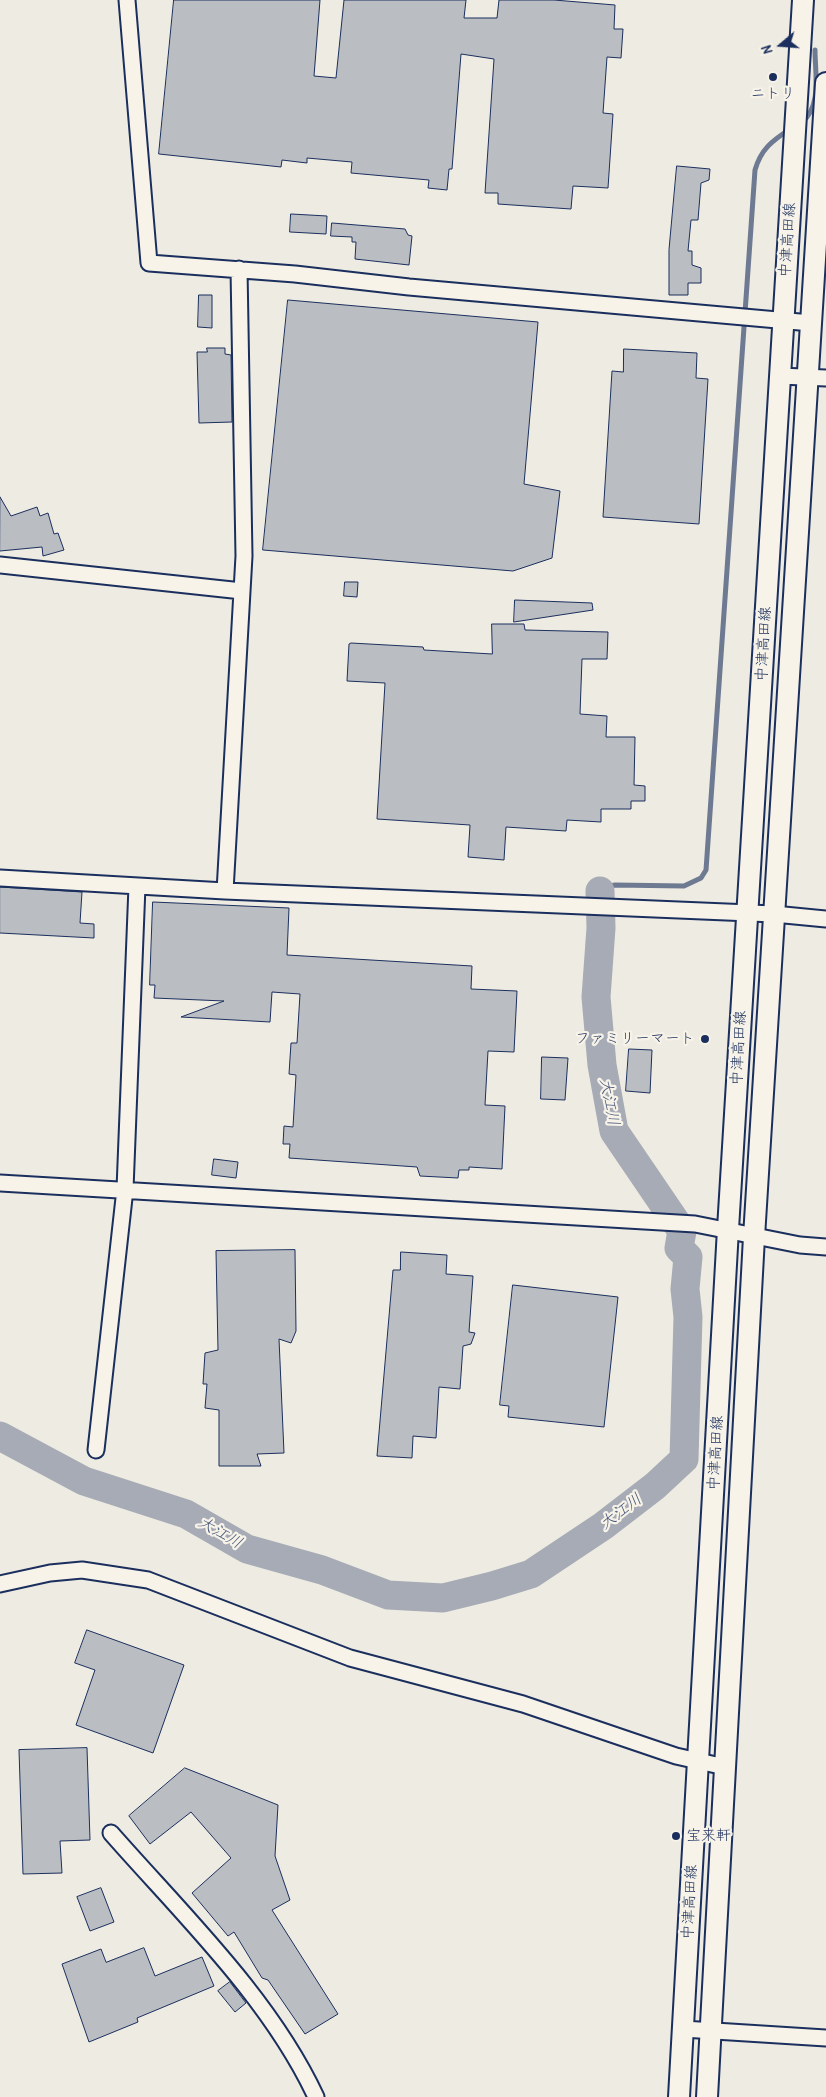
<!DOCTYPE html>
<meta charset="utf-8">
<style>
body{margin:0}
#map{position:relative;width:826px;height:2097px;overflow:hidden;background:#eeebe2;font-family:"Patrick Hand",sans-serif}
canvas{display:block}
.north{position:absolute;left:756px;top:20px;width:50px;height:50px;-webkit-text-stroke:4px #f7f3e8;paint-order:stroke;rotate:252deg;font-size:14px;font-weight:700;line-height:20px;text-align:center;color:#1b2f5e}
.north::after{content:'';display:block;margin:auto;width:18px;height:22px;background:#1b2f5e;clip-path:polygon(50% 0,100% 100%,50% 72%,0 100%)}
</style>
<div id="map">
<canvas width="826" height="2097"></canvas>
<div class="north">N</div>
</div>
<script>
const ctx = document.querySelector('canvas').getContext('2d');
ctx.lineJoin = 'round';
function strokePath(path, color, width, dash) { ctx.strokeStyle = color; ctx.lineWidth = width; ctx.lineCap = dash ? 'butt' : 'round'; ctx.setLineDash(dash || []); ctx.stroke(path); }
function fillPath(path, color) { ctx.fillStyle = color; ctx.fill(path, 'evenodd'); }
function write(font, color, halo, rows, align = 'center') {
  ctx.font = font + ' "Patrick Hand","Klee One",sans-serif'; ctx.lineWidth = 4.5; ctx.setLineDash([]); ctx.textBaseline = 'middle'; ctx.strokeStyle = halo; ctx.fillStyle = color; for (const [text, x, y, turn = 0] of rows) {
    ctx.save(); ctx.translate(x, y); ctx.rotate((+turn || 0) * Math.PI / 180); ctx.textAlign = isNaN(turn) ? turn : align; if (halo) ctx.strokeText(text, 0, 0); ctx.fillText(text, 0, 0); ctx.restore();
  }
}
const stream = new Path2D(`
 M 802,122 C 822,106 815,73 815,50
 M 600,891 L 606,887 L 615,885 L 684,886 L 701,878 L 706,870 L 755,170 C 761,149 772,141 790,129`);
const river = new Path2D(`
 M 0,1436 L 84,1481 L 186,1514 L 247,1549 L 322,1570 L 388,1595 L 443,1598 L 492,1586 L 531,1574 L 603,1526 L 655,1486 L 684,1459 L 688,1317 L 685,1289 L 688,1257 L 679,1248 L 682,1231 L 614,1131 L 602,1065 L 596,997 L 601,928 L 600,891`);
const building = new Path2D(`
 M 174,0 L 320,0 L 314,76 L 336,78 L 344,0 L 466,0 L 464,18 L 497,18 L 499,0 L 554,0 L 615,5 L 614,29 L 623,29 L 621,58 L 607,57 L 603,113 L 613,114 L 608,188 L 573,186 L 571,209 L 498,204 L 498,193 L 485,193 L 494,59 L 461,54 L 452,169 L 449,169 L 447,190 L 428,188 L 429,180 L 351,173 L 352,162 L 307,158 L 307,163 L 282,160 L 281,167 L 159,154 Z
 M 677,166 L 710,169 L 709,180 L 701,183 L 698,220 L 691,220 L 688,251 L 692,251 L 692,265 L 701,268 L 701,283 L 688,283 L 688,295 L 669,295 L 669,250 Z
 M 291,214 L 327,216 L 326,234 L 290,232 Z
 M 332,223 L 405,229 L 408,235 L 412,236 L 409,265 L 355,259 L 356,242 L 352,242 L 352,237 L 331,236 Z
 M 199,295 L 212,295 L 212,328 L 198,327 Z
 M 288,300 L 538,322 L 524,484 L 560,491 L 552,558 L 513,571 L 263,550 Z
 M 207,348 L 225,348 L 225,354 L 231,355 L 232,422 L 199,423 L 197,352 L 207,352 Z
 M 624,349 L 697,353 L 696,378 L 708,379 L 699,524 L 603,517 L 612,371 L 623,372 Z
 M 0,497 L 11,516 L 37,507 L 40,516 L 48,513 L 54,534 L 58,533 L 64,550 L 43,556 L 42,547 L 0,551 Z
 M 345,582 L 358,582 L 357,597 L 344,596 Z
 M 515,600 L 592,603 L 593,610 L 514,622 Z
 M 492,624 L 524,624 L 525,630 L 608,632 L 607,659 L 582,659 L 580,714 L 607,716 L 606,737 L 635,737 L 634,785 L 645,786 L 645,801 L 631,801 L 631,809 L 601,809 L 601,822 L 567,820 L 566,831 L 506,827 L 504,860 L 468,857 L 470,825 L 377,819 L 385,683 L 347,681 L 349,644 L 351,643 L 423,647 L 424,650 L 492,654 Z
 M 0,887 L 82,892 L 80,923 L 94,924 L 94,938 L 0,933 Z
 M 153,902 L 289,908 L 287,955 L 472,966 L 471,989 L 517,991 L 514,1052 L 488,1051 L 485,1105 L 505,1106 L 502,1169 L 469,1167 L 469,1170 L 459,1170 L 458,1178 L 420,1176 L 417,1167 L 289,1158 L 290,1144 L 283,1144 L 284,1126 L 293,1127 L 296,1075 L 289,1074 L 291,1043 L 297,1043 L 300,994 L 272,992 L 270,1022 L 181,1017 L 224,1001 L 154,998 L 155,985 L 150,985 Z
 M 629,1049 L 652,1050 L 650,1093 L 626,1091 Z
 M 542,1057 L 568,1058 L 565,1100 L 541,1099 Z
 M 214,1159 L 238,1162 L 236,1178 L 212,1175 Z
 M 295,1250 L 296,1331 L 291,1343 L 279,1339 L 284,1453 L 257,1454 L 261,1466 L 219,1466 L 219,1410 L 205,1408 L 207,1384 L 203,1384 L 205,1353 L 218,1350 L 216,1251 Z
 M 401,1252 L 447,1255 L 446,1274 L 473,1276 L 469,1332 L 475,1333 L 471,1344 L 463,1346 L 460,1389 L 439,1387 L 436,1438 L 413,1436 L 412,1458 L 377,1456 L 393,1270 L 400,1270 Z
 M 513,1285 L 618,1297 L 604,1427 L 508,1417 L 509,1406 L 500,1405 Z
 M 87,1630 L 184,1665 L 153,1753 L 76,1725 L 95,1670 L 75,1663 Z
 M 87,1748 L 90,1840 L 60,1841 L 62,1873 L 23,1874 L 19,1750 Z
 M 185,1768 L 278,1805 L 275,1856 L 290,1900 L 272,1910 L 338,2014 L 305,2034 L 268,1980 L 262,1978 L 234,1932 L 228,1936 L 192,1893 L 231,1858 L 191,1812 L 150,1844 L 129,1816 Z
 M 101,1888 L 114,1922 L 90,1931 L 77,1897 Z
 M 144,1948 L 155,1976 L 202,1957 L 214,1986 L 137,2018 L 138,2022 L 89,2042 L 62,1964 L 101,1949 L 106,1962 Z
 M 230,1982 L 246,2003 L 235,2012 L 218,1991 Z`);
const minor = new Path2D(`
 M 127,0 L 149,263 L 295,274 L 409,287 L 811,323
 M 780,376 L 826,378
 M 0,565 L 242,591
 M 0,878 L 225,891 L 774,914 L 826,919
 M 225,891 L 244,556 L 239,269
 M 0,1183 L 695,1224 L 800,1245 L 826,1247
 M 96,1450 L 125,1189 L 137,886
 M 0,1584 L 50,1573 L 82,1570 L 148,1580 L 350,1658 L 523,1704 L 676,1756 L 725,1767
 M 111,1833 C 182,1914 270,1998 316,2097
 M 683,2029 L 826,2038`);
const major = new Path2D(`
 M 679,2097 L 728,1229 L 803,0
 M 707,2097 L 754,1237 L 826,83`);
const markers = [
 [773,77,5,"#1b2f5e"],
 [705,1039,5,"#1b2f5e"],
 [676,1836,5,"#1b2f5e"]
];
const poiNames = [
 ["ニトリ",773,94],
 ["ファミリーマート",695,1039,"right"],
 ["宝来軒",686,1836,"left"]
];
const streetNames = [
 ["中津高田線",788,240,-86],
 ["中津高田線",764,644,-87],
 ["中津高田線",739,1048,-87],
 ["中津高田線",716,1453,-87],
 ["中津高田線",690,1902,-87]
];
const waterNames = [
 ["大江川",609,1102,79],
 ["大江川",621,1512,-37],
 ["大江川",220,1533,30]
];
strokePath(stream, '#6e7992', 5);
strokePath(river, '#a6abb5', 29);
fillPath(building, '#babdc2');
strokePath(building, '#1b2f5e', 1);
strokePath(minor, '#1b2f5e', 19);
strokePath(major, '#1b2f5e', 24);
strokePath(minor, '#f7f3e8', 15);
strokePath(major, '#f7f3e8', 20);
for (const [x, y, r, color] of markers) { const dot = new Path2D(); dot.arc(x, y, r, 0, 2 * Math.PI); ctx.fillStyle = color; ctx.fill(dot); strokePath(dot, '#f7f3e8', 2); }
write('15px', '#1b2f5e', '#f7f3e8', poiNames);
write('15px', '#1b2f5e', '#f7f3e8', streetNames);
write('italic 16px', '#455478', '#f7f3e8', waterNames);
</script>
